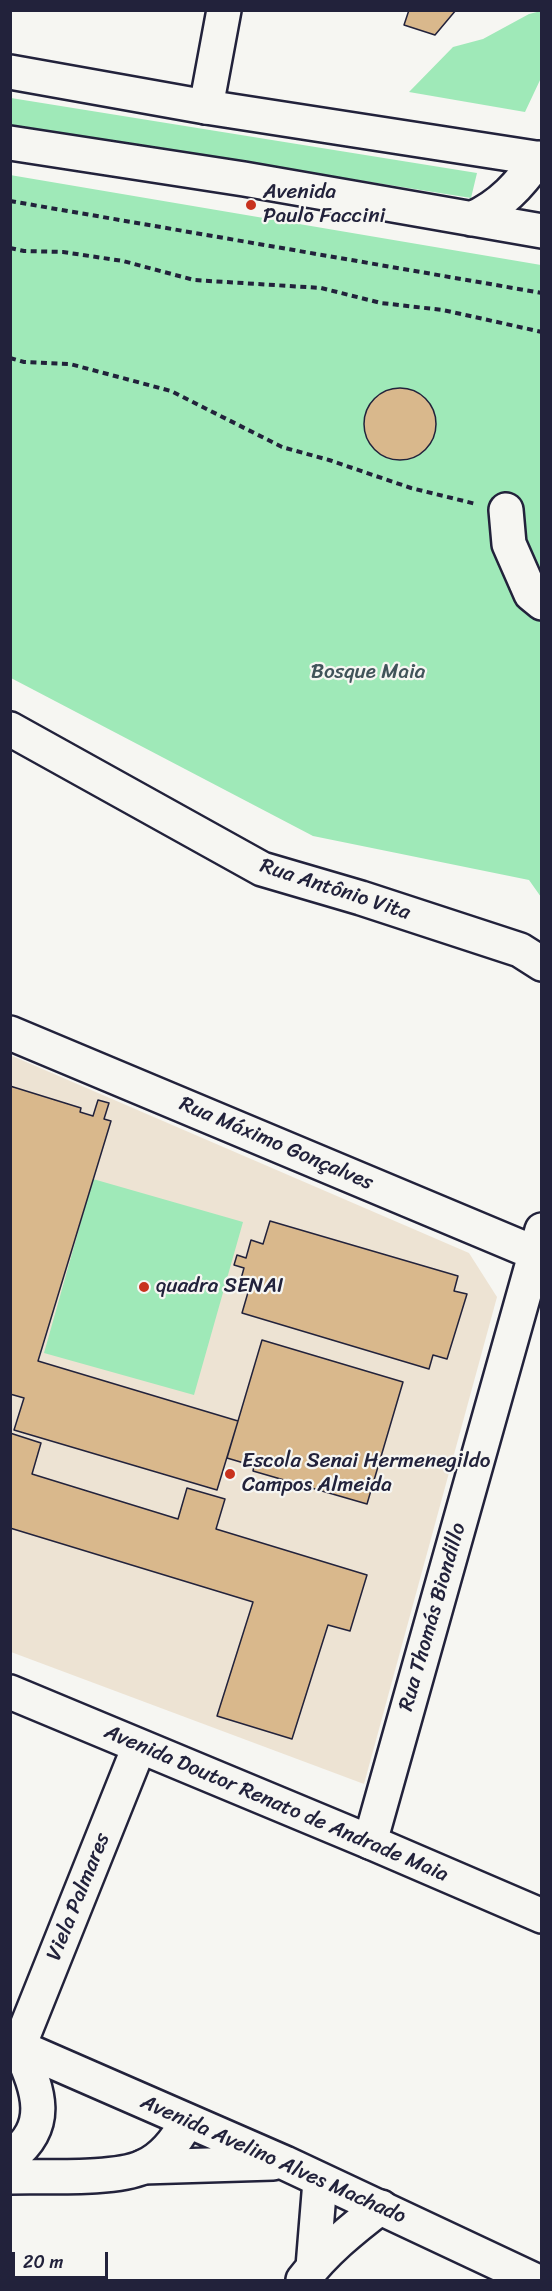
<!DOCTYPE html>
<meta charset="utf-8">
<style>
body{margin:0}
#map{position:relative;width:552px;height:2291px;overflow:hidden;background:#f6f6f2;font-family:Sriracha,sans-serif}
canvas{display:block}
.frame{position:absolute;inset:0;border:12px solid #22223b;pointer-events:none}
.scale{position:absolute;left:12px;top:2252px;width:96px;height:27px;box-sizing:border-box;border:3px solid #22223b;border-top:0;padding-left:8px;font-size:18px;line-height:21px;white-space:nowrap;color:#22223b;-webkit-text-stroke:4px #f6f6f2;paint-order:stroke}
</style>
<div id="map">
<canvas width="552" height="2291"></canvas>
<div class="frame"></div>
<div class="scale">20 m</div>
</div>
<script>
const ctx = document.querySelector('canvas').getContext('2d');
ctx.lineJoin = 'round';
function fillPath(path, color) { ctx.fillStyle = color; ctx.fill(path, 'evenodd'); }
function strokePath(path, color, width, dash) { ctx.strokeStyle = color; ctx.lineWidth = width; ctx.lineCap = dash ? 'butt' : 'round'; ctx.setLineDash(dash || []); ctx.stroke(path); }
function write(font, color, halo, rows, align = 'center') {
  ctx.font = font + ' Sriracha,sans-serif'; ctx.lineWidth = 4.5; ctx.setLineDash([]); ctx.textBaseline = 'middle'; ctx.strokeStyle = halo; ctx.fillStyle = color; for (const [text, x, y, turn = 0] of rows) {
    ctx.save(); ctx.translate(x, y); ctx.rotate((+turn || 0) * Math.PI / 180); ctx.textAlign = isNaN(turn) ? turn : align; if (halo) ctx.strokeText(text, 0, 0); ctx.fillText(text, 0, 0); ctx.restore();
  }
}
const built = new Path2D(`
 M 10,1055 L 469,1253 L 497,1297 L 364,1784 L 11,1652 Z`);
const green = new Path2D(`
 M 541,11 L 541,78 L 525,112 L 409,92 L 453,47 L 483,39 L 529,14 Z
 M 10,98 L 11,98 L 477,173 L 471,198 L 11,125 Z
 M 10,175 L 541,265 L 541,897 L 529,880 L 313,836 L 11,678 Z
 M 93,1179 L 243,1222 L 194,1395 L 44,1353 Z`);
const building = new Path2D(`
 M 409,10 L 456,10 L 435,35 L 404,25 Z
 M364 424a36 36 0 1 1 72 0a36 36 0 1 1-72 0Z
 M 10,1086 L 81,1108 L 80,1112 L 93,1116 L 98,1100 L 109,1103 L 104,1119 L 111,1121 L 38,1361 L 238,1421 L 217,1490 L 14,1430 L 24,1398 L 10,1394 Z
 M 270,1221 L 458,1276 L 454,1291 L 467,1294 L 447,1359 L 433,1355 L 429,1369 L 242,1313 L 249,1289 L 239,1286 L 244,1268 L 234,1265 L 237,1255 L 246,1258 L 251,1240 L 263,1244 Z
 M 262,1340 L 403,1382 L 367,1504 L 253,1471 L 254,1466 L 227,1458 Z
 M 10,1433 L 41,1443 L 32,1474 L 178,1519 L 187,1488 L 225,1499 L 216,1529 L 367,1575 L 350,1631 L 328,1625 L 292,1739 L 217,1716 L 253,1602 L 10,1528 Z`);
const path = new Path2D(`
 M 10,201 L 542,293
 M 10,248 L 24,251 L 63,252 L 123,261 L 194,280 L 321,288 L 381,303 L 443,310 L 542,332
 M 10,358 L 24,362 L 70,364 L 171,391 L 282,447 L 329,460 L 411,488 L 476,504`);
const minor = new Path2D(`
 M 206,107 L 224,10
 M 506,510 L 509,544 L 531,594 L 542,603
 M 10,729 L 262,869 L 361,898 L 520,950 L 542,964
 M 10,1033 L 542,1256
 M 370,1842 L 542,1230
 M 10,2158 C 54,2124 37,2089 19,2046 L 139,1747
 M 10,2177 C 44,2176 115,2180 143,2167 C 164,2158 177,2140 187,2121
 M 313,2267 L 320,2181
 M 303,2280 C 324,2252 352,2229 381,2207`);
const tertiary = new Path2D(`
 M 10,1692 L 370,1842 L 542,1916
 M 10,2043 L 285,2163 L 534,2280
 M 143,2167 L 273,2163`);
const secondary = new Path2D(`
 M 10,72 L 206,107 L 542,159
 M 10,143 L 244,179 L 542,231
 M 471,219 C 501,206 520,184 539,158`);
const markers = [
 [251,205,6,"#c8321e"],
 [144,1287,6,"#c8321e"],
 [230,1474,6,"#c8321e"]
];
const poiNames = [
 ["Avenida",263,193],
 ["Paulo Faccini",263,217],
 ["quadra SENAI",156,1287],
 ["Escola Senai Hermenegildo",242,1462],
 ["Campos Almeida",242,1486]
];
const parkNames = [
 ["Bosque Maia",368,673]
];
const streetNames = [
 ["Rua Antônio Vita",335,890,18],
 ["Rua Máximo Gonçalves",276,1144,23],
 ["Rua Thomás Biondillo",433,1617,-74],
 ["Avenida Doutor Renato de Andrade Maia",276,1804,23],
 ["Viela Palmares",79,1897,-68],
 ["Avenida Avelino Alves Machado",273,2160,24]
];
fillPath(built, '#ede3d3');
fillPath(green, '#9fe9b8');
fillPath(building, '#d9b88c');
strokePath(building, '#22223b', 1.5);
strokePath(minor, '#22223b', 38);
strokePath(tertiary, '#22223b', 38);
strokePath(secondary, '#22223b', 38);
strokePath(path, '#22223b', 4, [6, 4.5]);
strokePath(minor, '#f6f6f2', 33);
strokePath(tertiary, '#f6f6f2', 33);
strokePath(secondary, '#f6f6f2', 33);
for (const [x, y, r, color] of markers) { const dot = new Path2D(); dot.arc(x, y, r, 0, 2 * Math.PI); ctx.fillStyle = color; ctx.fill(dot); strokePath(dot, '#f6f6f2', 2); }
write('21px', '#22223b', '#f6f6f2', poiNames, 'left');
write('21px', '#41545a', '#f6f6f2', parkNames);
write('21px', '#22223b', '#f6f6f2', streetNames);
</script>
